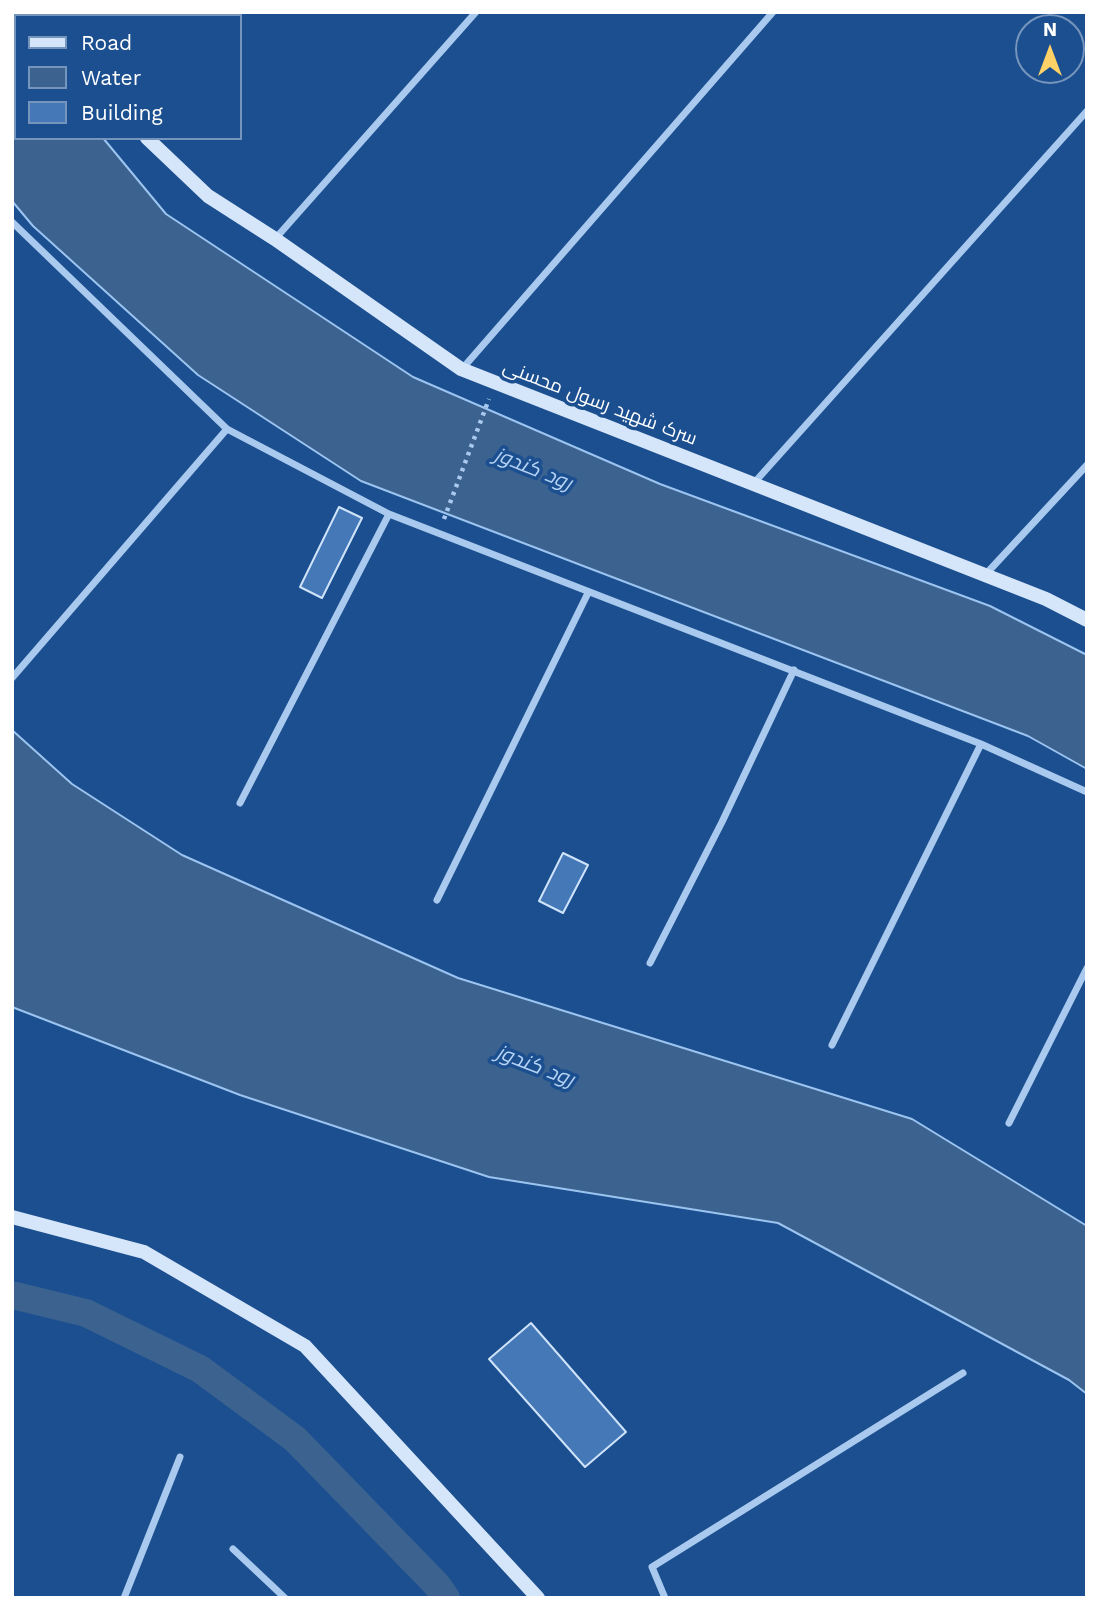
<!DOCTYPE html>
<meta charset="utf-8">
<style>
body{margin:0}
#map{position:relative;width:1099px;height:1610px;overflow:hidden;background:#1b4f8f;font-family:"Work Sans",sans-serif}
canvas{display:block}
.frame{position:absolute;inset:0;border:14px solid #fff;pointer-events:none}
.legend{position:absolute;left:14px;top:14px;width:228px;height:126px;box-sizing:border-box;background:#1b4f8f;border:2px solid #7695bc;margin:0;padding:9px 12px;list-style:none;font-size:21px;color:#fff}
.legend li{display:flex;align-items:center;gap:14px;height:35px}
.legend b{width:35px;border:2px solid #7695bc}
.north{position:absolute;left:1015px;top:14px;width:70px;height:70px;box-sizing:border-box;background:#1b4f8f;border:2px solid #7695bc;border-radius:50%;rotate:0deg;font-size:19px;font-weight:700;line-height:28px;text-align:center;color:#fff}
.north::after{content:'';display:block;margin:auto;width:24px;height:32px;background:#ffd166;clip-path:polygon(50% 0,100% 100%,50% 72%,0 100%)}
</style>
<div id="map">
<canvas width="1099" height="1610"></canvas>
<div class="frame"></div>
<ul class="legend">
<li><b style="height:9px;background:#d6e6fa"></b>Road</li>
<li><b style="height:19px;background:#3c6290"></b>Water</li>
<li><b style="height:19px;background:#4478b7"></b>Building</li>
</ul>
<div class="north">N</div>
</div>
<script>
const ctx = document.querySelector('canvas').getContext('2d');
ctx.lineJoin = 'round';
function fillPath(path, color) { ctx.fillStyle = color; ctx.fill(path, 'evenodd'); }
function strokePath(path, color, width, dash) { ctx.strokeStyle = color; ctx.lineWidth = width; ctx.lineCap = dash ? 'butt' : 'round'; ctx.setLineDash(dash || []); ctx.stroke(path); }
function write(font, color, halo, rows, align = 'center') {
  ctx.font = font + ' "Work Sans",Cairo,sans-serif'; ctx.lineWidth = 7; ctx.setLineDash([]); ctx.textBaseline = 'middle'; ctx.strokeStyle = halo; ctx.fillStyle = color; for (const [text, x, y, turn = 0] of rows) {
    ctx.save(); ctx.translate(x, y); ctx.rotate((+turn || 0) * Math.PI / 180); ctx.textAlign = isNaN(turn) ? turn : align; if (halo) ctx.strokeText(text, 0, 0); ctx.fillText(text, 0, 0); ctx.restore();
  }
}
const water = new Path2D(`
 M 12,46 L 16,49 L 16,138 L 103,138 L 166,214 L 413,377 L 660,484 L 990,606 L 1087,655 L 1087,769 L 1028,736 L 361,481 L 198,375 L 33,226 L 12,201 Z
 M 12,730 L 72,784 L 182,855 L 458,978 L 912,1119 L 1087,1226 L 1087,1394 L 1069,1380 L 778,1223 L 489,1177 L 240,1095 L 12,1007 Z`);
const canal = new Path2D(`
 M 12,1295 L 86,1313 L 200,1369 L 295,1439 L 437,1585 L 446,1598`);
const building = new Path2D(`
 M 339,507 L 362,518 L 322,598 L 300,587 Z
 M 563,853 L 588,865 L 563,913 L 539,901 Z
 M 531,1323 L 626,1432 L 585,1467 L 489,1359 Z`);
const path = new Path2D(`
 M 444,519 L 489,399`);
const street = new Path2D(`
 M 191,16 L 194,12
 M 12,222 L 227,429 L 389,514 L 981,744 L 1087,792
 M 275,239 L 476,12
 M 462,369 L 773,12
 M 754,483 L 1087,111
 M 986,574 L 1087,465
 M 12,678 L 227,429
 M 240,803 L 389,514
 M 437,900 L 588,593
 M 650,963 L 722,822 L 794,670
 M 832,1045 L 981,744
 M 1009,1123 L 1087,968
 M 233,1549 L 285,1598
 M 124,1598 L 180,1457
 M 665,1598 L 652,1567 L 963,1373`);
const secondary = new Path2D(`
 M 23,12 L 25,16
 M 147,138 L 208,196 L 275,239 L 461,369 L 1046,599 L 1087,620
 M 12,1217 L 144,1252 L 305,1346 L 538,1598`);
const streetNames = [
 ["سرک شهید رسول محسنی",600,403,21]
];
const waterNames = [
 ["رود کندوز",533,469,22],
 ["رود کندوز",535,1066,21]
];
fillPath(water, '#3c6290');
strokePath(water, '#9cc4f0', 2);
strokePath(canal, '#3c6290', 28);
fillPath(building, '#4478b7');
strokePath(building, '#cfe3fa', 2);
strokePath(path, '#a9c9ee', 4.5, [3.5, 5]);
strokePath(street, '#a9c9ee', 7);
strokePath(secondary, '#d6e6fa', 14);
write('19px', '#fff', '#1b4f8f', streetNames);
write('italic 21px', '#b5d3f5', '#1b4f8f', waterNames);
</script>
